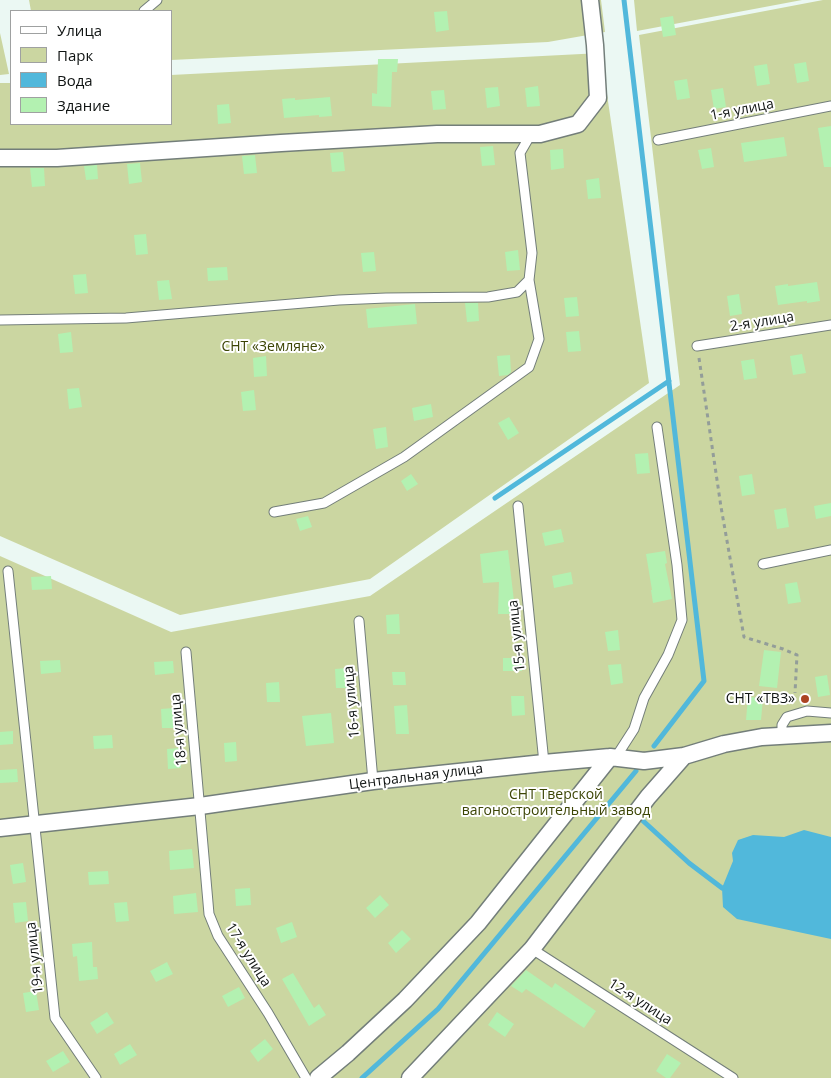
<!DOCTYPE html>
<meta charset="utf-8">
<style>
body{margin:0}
#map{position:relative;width:831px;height:1078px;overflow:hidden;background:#ebf8f3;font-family:"Open Sans",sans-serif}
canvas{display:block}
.legend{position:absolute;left:10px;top:10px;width:162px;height:115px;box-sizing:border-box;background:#fff;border:1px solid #9fa1a1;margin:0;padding:6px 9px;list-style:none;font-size:15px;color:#101413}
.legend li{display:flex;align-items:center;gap:10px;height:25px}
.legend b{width:25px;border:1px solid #9fa1a1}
</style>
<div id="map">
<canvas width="831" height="1078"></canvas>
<ul class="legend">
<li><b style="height:6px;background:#fff"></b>Улица</li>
<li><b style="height:14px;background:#cbd6a1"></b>Парк</li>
<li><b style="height:14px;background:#51b8db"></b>Вода</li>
<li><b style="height:14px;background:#b3f1b1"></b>Здание</li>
</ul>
</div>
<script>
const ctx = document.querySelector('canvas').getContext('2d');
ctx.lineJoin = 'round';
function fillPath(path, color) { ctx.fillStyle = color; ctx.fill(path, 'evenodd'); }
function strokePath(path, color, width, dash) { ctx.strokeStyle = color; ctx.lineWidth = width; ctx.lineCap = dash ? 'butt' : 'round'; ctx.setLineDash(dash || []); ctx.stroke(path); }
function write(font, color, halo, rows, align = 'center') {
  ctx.font = font + ' "Open Sans",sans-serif'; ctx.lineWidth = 4; ctx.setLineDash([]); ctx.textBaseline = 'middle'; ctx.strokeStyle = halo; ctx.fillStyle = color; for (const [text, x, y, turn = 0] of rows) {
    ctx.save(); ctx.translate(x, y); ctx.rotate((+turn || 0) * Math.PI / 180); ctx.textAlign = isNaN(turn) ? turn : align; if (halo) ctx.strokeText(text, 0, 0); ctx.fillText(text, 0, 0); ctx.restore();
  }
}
const green = new Path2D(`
 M 29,0 L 601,0 L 605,32 L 548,42 L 171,60 L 171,11 L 31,11 Z
 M 634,0 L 802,0 L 637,31 Z
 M 823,0 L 831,0 L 831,1078 L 0,1078 L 0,556 L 171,632 L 370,596 L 680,385 L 639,35 Z
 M 0,33 L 9,74 L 0,75 Z
 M 601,53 L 649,383 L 370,579 L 180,615 L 0,536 L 0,83 L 11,83 L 11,124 L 171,124 L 171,75 Z`);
const water = new Path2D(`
 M 804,830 L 831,837 L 831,939 L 737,919 L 723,907 L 722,888 L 733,861 L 732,853 L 738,840 L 753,835 L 784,837 Z`);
const stream = new Path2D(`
 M 624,0 L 704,681 L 654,746
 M 495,498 L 669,381
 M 641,819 L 689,863 L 722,888
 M 362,1078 L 438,1009 L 636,771`);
const building = new Path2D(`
 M 447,11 L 449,30 L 436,32 L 434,12 Z
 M 673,16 L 676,35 L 663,37 L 660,18 Z
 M 378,59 L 398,59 L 397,72 L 392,72 L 391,107 L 372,106 L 372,93 L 377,94 Z
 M 806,62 L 809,81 L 797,83 L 794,64 Z
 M 767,64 L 770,84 L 757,86 L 754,66 Z
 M 687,79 L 690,98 L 677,100 L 674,81 Z
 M 538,86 L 540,106 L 527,107 L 525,88 Z
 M 498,87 L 500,106 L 487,108 L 485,88 Z
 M 723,88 L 726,107 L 714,109 L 711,90 Z
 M 444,90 L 446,109 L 433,110 L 431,91 Z
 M 330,97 L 332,116 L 319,117 L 319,115 L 284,118 L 282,99 L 295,98 L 295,100 Z
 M 229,104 L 231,123 L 218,124 L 217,105 Z
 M 831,126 L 831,167 L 824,167 L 818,128 Z
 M 784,137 L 787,156 L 744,162 L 741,143 Z
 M 493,146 L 495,165 L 482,166 L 480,147 Z
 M 711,148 L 714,167 L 702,169 L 698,150 Z
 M 563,149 L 564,168 L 551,170 L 550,150 Z
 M 343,152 L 345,171 L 332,172 L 330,153 Z
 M 255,155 L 257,173 L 244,174 L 242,156 Z
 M 140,163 L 142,182 L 129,184 L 127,164 Z
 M 97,165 L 98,179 L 86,180 L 84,166 Z
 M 30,168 L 44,168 L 45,186 L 32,187 Z
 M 599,178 L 601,198 L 588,199 L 586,180 Z
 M 146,234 L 148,254 L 136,255 L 134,235 Z
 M 518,250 L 520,270 L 507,271 L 505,252 Z
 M 374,252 L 376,271 L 363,272 L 361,253 Z
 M 227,267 L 228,280 L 208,281 L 207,268 Z
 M 86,274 L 88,293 L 75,294 L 73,275 Z
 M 169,280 L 172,299 L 159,300 L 157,281 Z
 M 817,282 L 820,301 L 807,303 L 807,301 L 778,305 L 775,286 L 788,284 L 788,286 Z
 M 739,294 L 742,314 L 730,316 L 727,296 Z
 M 577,297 L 579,316 L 566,317 L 564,298 Z
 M 465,303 L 478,303 L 479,321 L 467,322 Z
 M 415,304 L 417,324 L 368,328 L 366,309 Z
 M 579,331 L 581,351 L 568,352 L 566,332 Z
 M 71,332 L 73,352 L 60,353 L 58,334 Z
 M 802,354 L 806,373 L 793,375 L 790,356 Z
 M 510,355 L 511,372 L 508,375 L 499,376 L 497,356 Z
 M 266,356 L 267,376 L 254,377 L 253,358 Z
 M 754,359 L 757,378 L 744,380 L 741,361 Z
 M 79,388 L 82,407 L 69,409 L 67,389 Z
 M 254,390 L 256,410 L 243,411 L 241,392 Z
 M 431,404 L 433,417 L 414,421 L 412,408 Z
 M 509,417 L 519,433 L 508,440 L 498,423 Z
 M 386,427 L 388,447 L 376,449 L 373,429 Z
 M 648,453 L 650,473 L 637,474 L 635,454 Z
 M 411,474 L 418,484 L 407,491 L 401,481 Z
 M 752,474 L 755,494 L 742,496 L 739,476 Z
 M 831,503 L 831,516 L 816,519 L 814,506 Z
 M 786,508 L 789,527 L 777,529 L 774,510 Z
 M 308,516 L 312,527 L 300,531 L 296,519 Z
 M 561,529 L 564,542 L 545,546 L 542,533 Z
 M 508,550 L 514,601 L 518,601 L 518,614 L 498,614 L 499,582 L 483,583 L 480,554 Z
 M 665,551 L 667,563 L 665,564 L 672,599 L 653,603 L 651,590 L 652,590 L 646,554 Z
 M 571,572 L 573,584 L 554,588 L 552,576 Z
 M 51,576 L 52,589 L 32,590 L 31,577 Z
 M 797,582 L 801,602 L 788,604 L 785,584 Z
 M 399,614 L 400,634 L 387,634 L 386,615 Z
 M 618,630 L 620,650 L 608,651 L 605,632 Z
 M 764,650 L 781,652 L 777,688 L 759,686 Z
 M 503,658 L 522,658 L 522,671 L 503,671 Z
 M 60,660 L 61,672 L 41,674 L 40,661 Z
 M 173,661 L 174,673 L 155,675 L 154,662 Z
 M 621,664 L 623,683 L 611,685 L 608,665 Z
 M 348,668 L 349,688 L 336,688 L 335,669 Z
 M 392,672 L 405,672 L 406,685 L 393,685 Z
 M 827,675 L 830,695 L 818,697 L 815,677 Z
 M 279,682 L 280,702 L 267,702 L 266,683 Z
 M 511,696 L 524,696 L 525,715 L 512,716 Z
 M 748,697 L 763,698 L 761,720 L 746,720 Z
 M 407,705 L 409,734 L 396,734 L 394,706 Z
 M 174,708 L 175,728 L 162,728 L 161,709 Z
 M 331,713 L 334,743 L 306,746 L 302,716 Z
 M 13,731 L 13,744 L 0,745 L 0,732 Z
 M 112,735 L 113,748 L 94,749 L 93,736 Z
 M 236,742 L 237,761 L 225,762 L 224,743 Z
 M 180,748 L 181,768 L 168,769 L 167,749 Z
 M 17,769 L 18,782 L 0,783 L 0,770 Z
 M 192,849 L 194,868 L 170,870 L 169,851 Z
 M 23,863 L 26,882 L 13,884 L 10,865 Z
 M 108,871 L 109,884 L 89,885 L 88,872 Z
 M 250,888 L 251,905 L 236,906 L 235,889 Z
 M 196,893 L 198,912 L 174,914 L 173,896 Z
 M 380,895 L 389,905 L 375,918 L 366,908 Z
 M 26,902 L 28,921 L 15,923 L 13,903 Z
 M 127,902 L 129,921 L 116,922 L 114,903 Z
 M 292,922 L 297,937 L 281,943 L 276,928 Z
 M 402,930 L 411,939 L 396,953 L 388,943 Z
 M 92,942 L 93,967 L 97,967 L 98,979 L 79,981 L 77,956 L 73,957 L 72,944 Z
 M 167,962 L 173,974 L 156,982 L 150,971 Z
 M 526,970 L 552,988 L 555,983 L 596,1011 L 584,1028 L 526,989 L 522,993 L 511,986 Z
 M 293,973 L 314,1008 L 319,1004 L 326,1015 L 309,1026 L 282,979 Z
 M 239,987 L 245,998 L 228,1007 L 222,996 Z
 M 36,991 L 39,1010 L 26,1012 L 23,993 Z
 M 107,1012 L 114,1023 L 97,1034 L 90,1023 Z
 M 497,1012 L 514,1024 L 505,1037 L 488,1025 Z
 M 265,1039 L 273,1049 L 258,1062 L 250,1051 Z
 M 130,1044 L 137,1055 L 120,1065 L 114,1054 Z
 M 63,1051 L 70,1062 L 53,1072 L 46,1061 Z
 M 667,1054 L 681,1063 L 670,1078 L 666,1078 L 656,1071 Z`);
const path = new Path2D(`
 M 699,358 L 721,507 L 744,637 L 783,649 L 797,655 L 795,693`);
const lane = new Path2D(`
 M 144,11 L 157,0
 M 658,140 L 831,106
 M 0,320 L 126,318 L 339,300 L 386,298 L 488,297 L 517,292 L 529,280 L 532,253 L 520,153 L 531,134
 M 697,346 L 831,325
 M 518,506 L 544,763
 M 274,512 L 324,503 L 404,457 L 529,367 L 539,339 L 529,280
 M 763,564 L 831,550
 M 8,571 L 55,1018 L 96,1078
 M 359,621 L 373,781
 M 186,652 L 209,914 L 218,936 L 268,1013 L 306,1078
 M 782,736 L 782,725 L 787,717 L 807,711 L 831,713
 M 616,757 L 634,729 L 644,698 L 668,655 L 682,620 L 677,565 L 657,427
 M 532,949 L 733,1078`);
const street = new Path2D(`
 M 0,158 L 57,158 L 281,143 L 437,134 L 540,134 L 578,124 L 598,98 L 595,45 L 590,0
 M 0,828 L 200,806 L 373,781 L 544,763 L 610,757 L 644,761 L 684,756 L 724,744 L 762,737 L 831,733
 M 318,1078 L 348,1053 L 405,1000 L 478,923 L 610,757
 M 410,1078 L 532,949 L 648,797 L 684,756`);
const markers = [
 [805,699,5,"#ab4422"]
];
const streetNames = [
 ["1-я улица",742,110,-11],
 ["2-я улица",762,322,-9],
 ["15-я улица",517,636,-96],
 ["16-я улица",352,702,-95],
 ["18-я улица",179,730,-95],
 ["Центральная улица",416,777,-7],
 ["17-я улица",248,955,58],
 ["19-я улица",35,958,-96],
 ["12-я улица",640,1002,33]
];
const parkNames = [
 ["СНТ «Земляне»",273,347],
 ["СНТ Тверской",556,795],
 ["вагоностроительный завод",556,811]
];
const poiNames = [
 ["СНТ «ТВЗ»",795,699]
];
fillPath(green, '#cbd6a1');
fillPath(water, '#51b8db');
strokePath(stream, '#51b8db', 5);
fillPath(building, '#b3f1b1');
strokePath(lane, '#737e7a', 11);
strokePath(street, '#737e7a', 19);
strokePath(path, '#939d99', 3, [4, 4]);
strokePath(lane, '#fff', 9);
strokePath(street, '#fff', 16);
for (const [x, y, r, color] of markers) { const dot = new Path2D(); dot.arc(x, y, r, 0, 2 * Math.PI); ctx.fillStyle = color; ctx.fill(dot); strokePath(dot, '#fff', 2); }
write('14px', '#101413', '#fff', streetNames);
write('14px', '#3c4505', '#fff', parkNames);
write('14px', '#101413', '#fff', poiNames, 'right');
</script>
